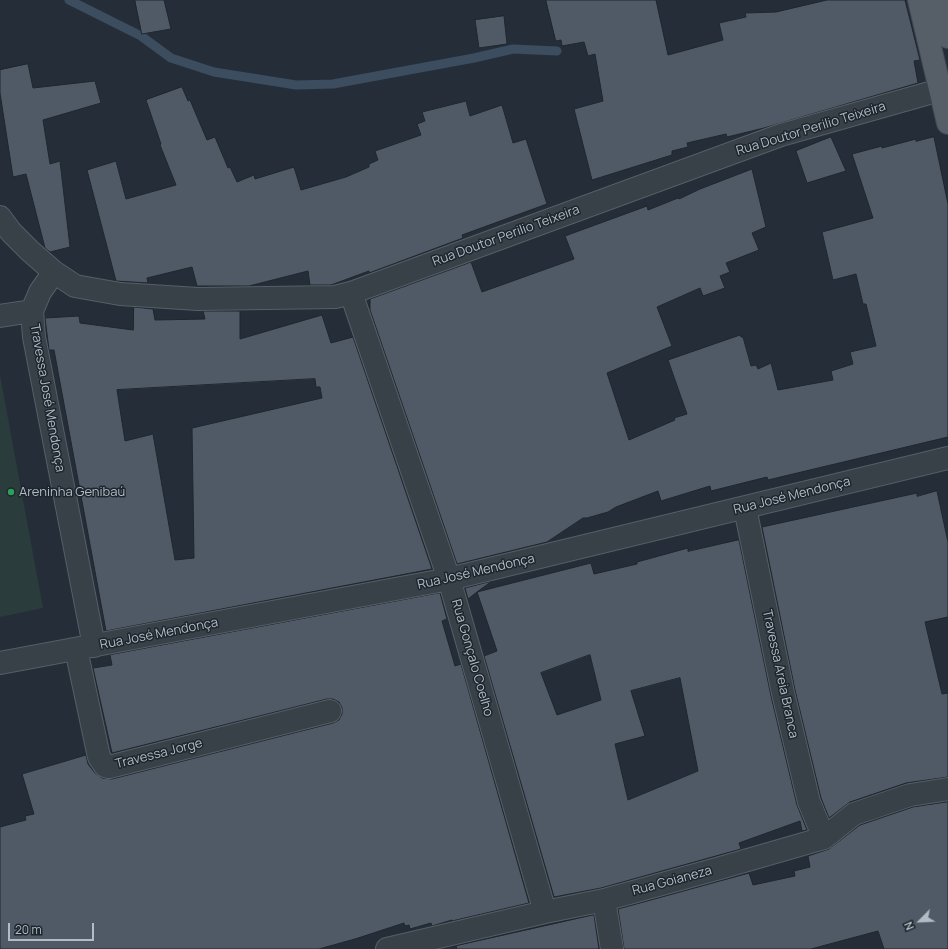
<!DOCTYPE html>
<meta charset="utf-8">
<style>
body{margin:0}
#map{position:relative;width:948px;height:949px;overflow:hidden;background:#252e38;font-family:Manrope,sans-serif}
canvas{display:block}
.north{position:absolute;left:900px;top:901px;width:40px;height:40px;-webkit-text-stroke:3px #1d252d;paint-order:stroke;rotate:246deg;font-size:11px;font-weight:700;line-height:16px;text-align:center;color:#b3bbc4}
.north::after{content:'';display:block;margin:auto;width:14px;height:18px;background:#b3bbc4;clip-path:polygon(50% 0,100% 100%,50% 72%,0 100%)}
.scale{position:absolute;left:8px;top:923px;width:86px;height:18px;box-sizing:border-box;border:2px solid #b3bbc4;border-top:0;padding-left:5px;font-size:12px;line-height:14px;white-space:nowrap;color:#b3bbc4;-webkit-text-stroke:3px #1d252d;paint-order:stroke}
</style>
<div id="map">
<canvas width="948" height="949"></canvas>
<div class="north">N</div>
<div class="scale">20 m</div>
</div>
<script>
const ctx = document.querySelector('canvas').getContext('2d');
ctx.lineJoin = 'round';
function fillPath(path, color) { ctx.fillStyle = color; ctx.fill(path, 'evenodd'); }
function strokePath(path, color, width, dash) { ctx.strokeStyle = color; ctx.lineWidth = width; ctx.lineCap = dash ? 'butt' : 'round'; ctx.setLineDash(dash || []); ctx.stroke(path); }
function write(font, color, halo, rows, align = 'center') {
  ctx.font = font + ' Manrope,sans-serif'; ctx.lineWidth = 3; ctx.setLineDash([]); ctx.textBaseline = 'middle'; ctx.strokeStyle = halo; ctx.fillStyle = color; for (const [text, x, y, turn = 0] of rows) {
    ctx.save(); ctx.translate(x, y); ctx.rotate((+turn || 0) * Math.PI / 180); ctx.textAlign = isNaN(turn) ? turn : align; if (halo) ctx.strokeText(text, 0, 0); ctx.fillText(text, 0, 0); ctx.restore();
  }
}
const green = new Path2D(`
 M 0,375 L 43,608 L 0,617 Z`);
const stream = new Path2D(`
 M 69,0 L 141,36 L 171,58 L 214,72 L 296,85 L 333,84 L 474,58 L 513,49 L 557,51`);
const building = new Path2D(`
 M 135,0 L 164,0 L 171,29 L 142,34 Z
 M 546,0 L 656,0 L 668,55 L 723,40 L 719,23 L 746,17 L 745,13 L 776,12 L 827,0 L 905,0 L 920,60 L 914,61 L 918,83 L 764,128 L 727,137 L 726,134 L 687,143 L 688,147 L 672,151 L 672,155 L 592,180 L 574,109 L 603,101 L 595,54 L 588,56 L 584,42 L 562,46 L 561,40 L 556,41 Z
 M 504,16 L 507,44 L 479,48 L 475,20 Z
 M 28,64 L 33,88 L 95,81 L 101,103 L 43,120 L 50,164 L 60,161 L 70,247 L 50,252 L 45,248 L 26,174 L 13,177 L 0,93 L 0,70 Z
 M 182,87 L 188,101 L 190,100 L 207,140 L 215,137 L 228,168 L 230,167 L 237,182 L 254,175 L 255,179 L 294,167 L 301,190 L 346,177 L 369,167 L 369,164 L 378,160 L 375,151 L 421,135 L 417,124 L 425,121 L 422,112 L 466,101 L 470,116 L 502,105 L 513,143 L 526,139 L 547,204 L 462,235 L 463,238 L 369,273 L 369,271 L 331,285 L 310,285 L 308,271 L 249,286 L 197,286 L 192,267 L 147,278 L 148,283 L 116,281 L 87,170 L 116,161 L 126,199 L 176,185 L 160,145 L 161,144 L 146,100 Z
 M 831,137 L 846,171 L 807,183 L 796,151 Z
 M 934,137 L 948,204 L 948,437 L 768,480 L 767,477 L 711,491 L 710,486 L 661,501 L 658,491 L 616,507 L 608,512 L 587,518 L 583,518 L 547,542 L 457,564 L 370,310 L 370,299 L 471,262 L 482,292 L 574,259 L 565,236 L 647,206 L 648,210 L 678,198 L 679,199 L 700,189 L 752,169 L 766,227 L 752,233 L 759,250 L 726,263 L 730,272 L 720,276 L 725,288 L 703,296 L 700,288 L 657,307 L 672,346 L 607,373 L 629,440 L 675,420 L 674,418 L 687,414 L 668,360 L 740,335 L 741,337 L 743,337 L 751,366 L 756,365 L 758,369 L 771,363 L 778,390 L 833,380 L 831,371 L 853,364 L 850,352 L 876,346 L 866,304 L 863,304 L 856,274 L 833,280 L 822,232 L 873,218 L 852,154 L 882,146 L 882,148 L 916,139 L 916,141 Z
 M 134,307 L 153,309 L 155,320 L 205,319 L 203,311 L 240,311 L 240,339 L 322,315 L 331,343 L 353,337 L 432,569 L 106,631 L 54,350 L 49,350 L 45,318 L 79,316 L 80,323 L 133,330 ZM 315,379 L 316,387 L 320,387 L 322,398 L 192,428 L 194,558 L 175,560 L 153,434 L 125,441 L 117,390 Z
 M 937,491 L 948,542 L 948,617 L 925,622 L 942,694 L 948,693 L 948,777 L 906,783 L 850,802 L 829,818 L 821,798 L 795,690 L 762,527 L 917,493 L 917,496 Z
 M 739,540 L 771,696 L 797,805 L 807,830 L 802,831 L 800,821 L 739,843 L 741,849 L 601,888 L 554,897 L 484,656 L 497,651 L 477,592 L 468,599 L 465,588 L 492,581 L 477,592 L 591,563 L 594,574 L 637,564 L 637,562 L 688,548 L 688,551 ZM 590,655 L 601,700 L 557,715 L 541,673 ZM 680,678 L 698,771 L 628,800 L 615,744 L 645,736 L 631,691 Z
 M 440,593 L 447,619 L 442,621 L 455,666 L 461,664 L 529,903 L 452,921 L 452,920 L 432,926 L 431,923 L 410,929 L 409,925 L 405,926 L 404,923 L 355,939 L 319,949 L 0,949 L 0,827 L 26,820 L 25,816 L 34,814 L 22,774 L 86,755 L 88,764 L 95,773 L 102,778 L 112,779 L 333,723 L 339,720 L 342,714 L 342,708 L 339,702 L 333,699 L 327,699 L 112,753 L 93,668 L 112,665 L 110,655 Z
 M 948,802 L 948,949 L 884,949 L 878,931 L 811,949 L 624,949 L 618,909 L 749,873 L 753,885 L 795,876 L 794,871 L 810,867 L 808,856 L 829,849 L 860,825 L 913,807 Z
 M 594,915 L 599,949 L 457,949 L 456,946 Z`);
const street = new Path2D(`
 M 0,217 L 11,232 L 30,251 L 54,272 L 75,286 L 120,294 L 198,299 L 335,297 L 351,293 L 781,135 L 940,90 L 948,86
 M 54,272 L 40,292 L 32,311 L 34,337 L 94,646
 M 351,293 L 449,579 L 545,912
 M 0,316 L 32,311
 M 745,508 L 783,693 L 809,802 L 824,838
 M 76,649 L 99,757 L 105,766 L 109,767 L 330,711
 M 0,663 L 449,579 L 948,458
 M 604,900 L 612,949
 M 387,949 L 545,912 L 604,900 L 720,868 L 824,838 L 854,814 L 910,795 L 948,789`);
const primary = new Path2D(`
 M 919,0 L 948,123
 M 939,0 L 948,37`);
const markers = [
 [11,492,4,"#2e9e5b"]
];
const streetNames = [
 ["Rua Doutor Perilio Teixeira",811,129,-17],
 ["Rua Doutor Perilio Teixeira",506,236,-20],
 ["Travessa José Mendonça",47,398,80],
 ["Rua José Mendonça",792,496,-14],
 ["Rua José Mendonça",476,572,-13],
 ["Rua José Mendonça",159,634,-11],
 ["Rua Gonçalo Coelho",472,658,74],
 ["Travessa Areia Branca",780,674,78],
 ["Travessa Jorge",159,754,-14],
 ["Rua Goianeza",672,881,-15]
];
const poiNames = [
 ["Areninha Genibaú",19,492]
];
fillPath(green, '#2a3c3b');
strokePath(stream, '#3c4d5f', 9);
fillPath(building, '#505a66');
strokePath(building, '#1f272f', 1);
strokePath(street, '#565e66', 24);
strokePath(primary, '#414951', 24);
strokePath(street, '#384048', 22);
strokePath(primary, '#565f68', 22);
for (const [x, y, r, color] of markers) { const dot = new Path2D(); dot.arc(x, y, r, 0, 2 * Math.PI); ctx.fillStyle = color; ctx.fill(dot); strokePath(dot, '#1d252d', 1.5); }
write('13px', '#b3bbc4', '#1d252d', streetNames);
write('13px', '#b3bbc4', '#1d252d', poiNames, 'left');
</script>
